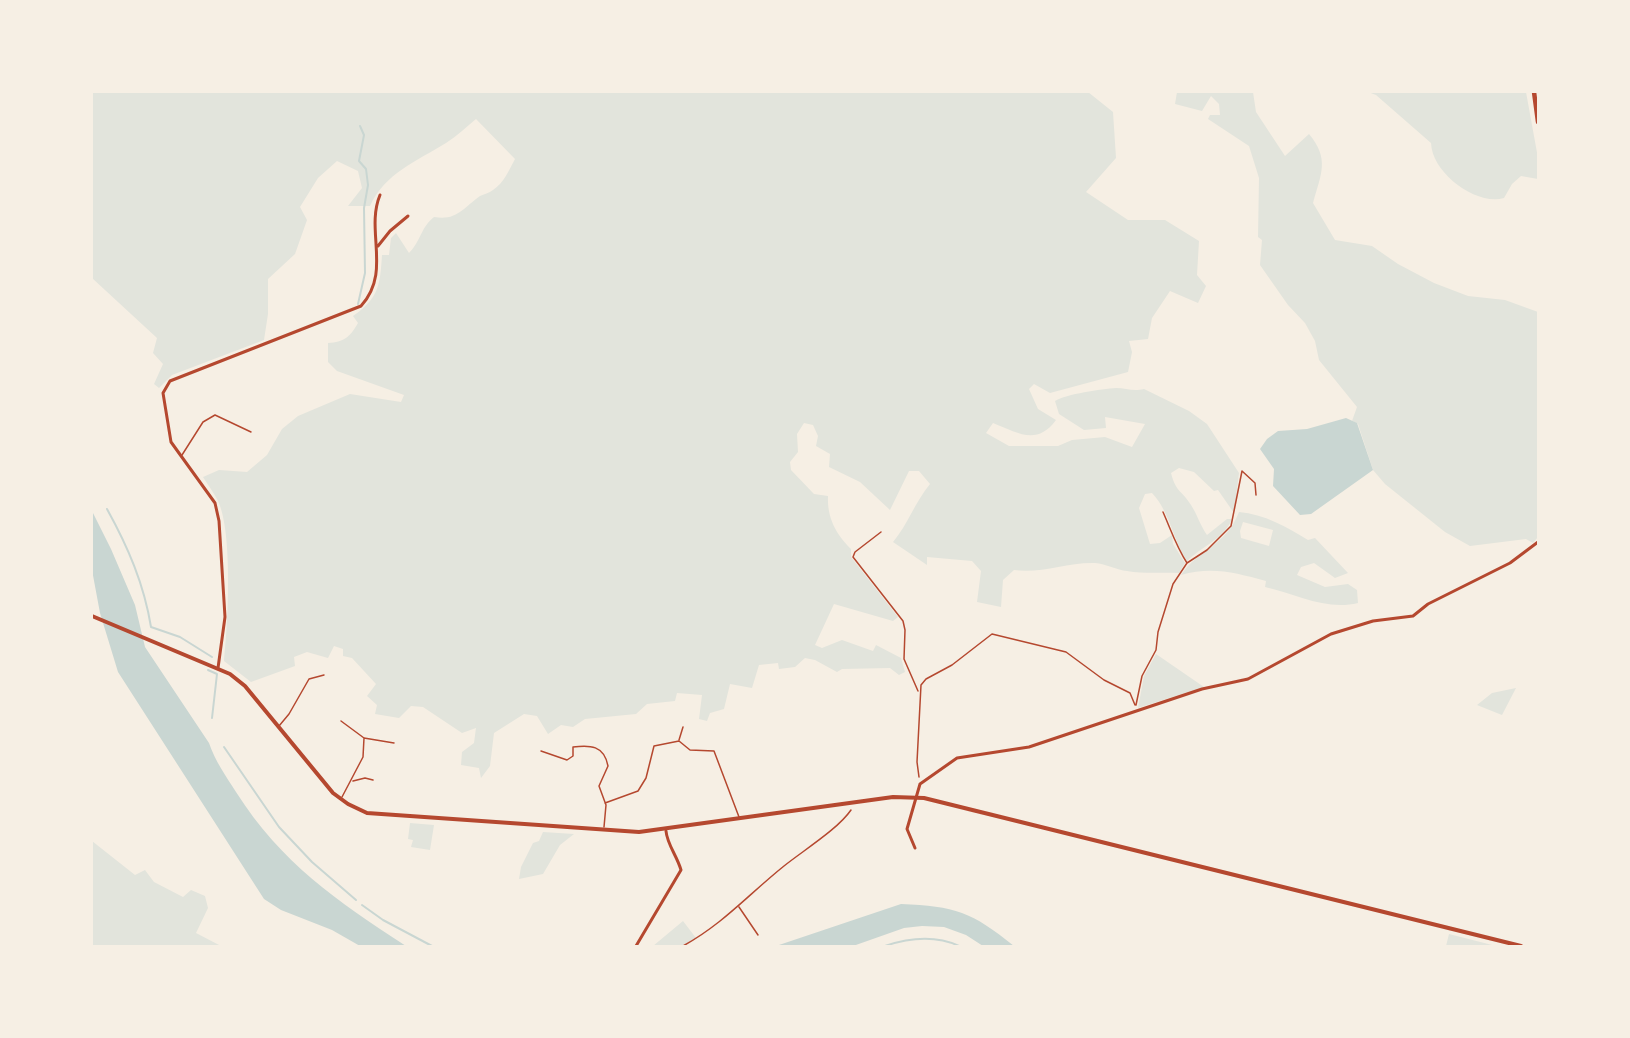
<!DOCTYPE html>
<style>
body{margin:0}
#map{position:relative;width:1630px;height:1038px;overflow:hidden;background:#f6efe4;font-family:"Titillium Web",sans-serif}
canvas{display:block}
.frame{position:absolute;inset:0;border:93px solid #f6efe4;pointer-events:none}
</style>
<div id="map">
<canvas width="1630" height="1038"></canvas>
<div class="frame"></div>
</div>
<script>
const ctx = document.querySelector('canvas').getContext('2d');
ctx.lineJoin = 'round';
function fillPath(path, color) { ctx.fillStyle = color; ctx.fill(path, 'evenodd'); }
function strokePath(path, color, width, dash) { ctx.strokeStyle = color; ctx.lineWidth = width; ctx.lineCap = dash ? 'butt' : 'round'; ctx.setLineDash(dash || []); ctx.stroke(path); }
const green = new Path2D(`
 M 92,92 L 1088,92 L 1113,112 L 1116,158 L 1086,192 L 1128,220 L 1165,220 L 1199,241 L 1197,275 L 1206,286 L 1198,303 L 1170,291 L 1152,318 L 1148,339 L 1129,341 L 1132,352 L 1128,372 L 1050,393 L 1034,384 L 1029,389 L 1038,409 L 1056,420 C 1037,446 1018,433 993,423 L 986,433 L 1009,446 L 1058,446 L 1072,440 L 1105,437 L 1132,447 L 1145,424 L 1105,417 L 1106,428 L 1084,430 L 1059,414 L 1055,401 C 1066,394 1102,389 1116,388 C 1126,388 1133,392 1144,389 L 1189,411 L 1207,424 L 1239,473 L 1234,513 L 1218,490 L 1214,491 L 1194,472 L 1179,468 L 1171,473 C 1176,493 1182,490 1191,505 C 1197,514 1200,525 1207,535 L 1227,519 L 1232,519 C 1224,539 1201,547 1187,561 C 1173,540 1170,512 1152,493 L 1145,494 L 1139,508 L 1150,544 L 1160,543 L 1172,535 L 1173,544 L 1185,563 L 1179,573 C 1162,572 1144,574 1127,571 C 1117,570 1106,564 1095,563 C 1067,562 1041,574 1014,570 L 1003,580 L 1001,607 L 977,602 L 981,571 L 972,561 L 927,557 L 927,565 L 893,542 C 908,524 915,502 930,484 L 919,471 L 909,471 L 890,510 L 860,482 L 829,467 L 830,454 L 816,446 L 818,436 L 813,425 L 804,423 L 797,434 L 798,452 L 790,462 L 791,470 L 814,494 L 828,496 C 827,518 836,534 851,549 L 851,557 L 898,617 L 893,621 L 834,604 L 815,645 L 822,648 L 842,640 L 873,651 L 876,645 L 901,658 L 905,672 L 899,675 L 890,668 L 842,669 L 837,672 L 815,660 L 805,658 L 795,667 L 779,669 L 778,663 L 759,665 L 752,688 L 730,684 L 724,709 L 710,713 L 707,721 L 699,719 L 702,695 L 677,693 L 675,701 L 647,704 L 636,714 L 585,719 L 573,727 L 561,725 L 548,734 L 537,716 L 524,714 L 494,733 L 490,766 L 481,778 L 479,768 L 461,765 L 462,752 L 474,743 L 476,728 L 462,733 L 423,707 L 411,706 L 399,718 L 375,714 L 377,705 L 367,696 L 376,684 L 352,658 L 343,656 L 343,649 L 334,646 L 328,658 L 307,652 L 294,657 L 295,666 L 251,682 L 224,661 C 228,624 233,533 218,501 C 214,493 208,485 203,477 L 219,470 L 247,472 L 267,455 L 282,429 L 298,416 L 350,394 L 401,402 L 404,395 L 337,371 L 328,362 L 328,343 C 344,342 350,337 358,323 L 353,316 C 379,298 380,285 382,255 L 389,255 L 391,238 L 396,233 L 409,253 C 421,241 421,227 434,217 C 457,221 463,208 480,196 C 484,194 489,193 493,190 C 504,183 509,170 515,159 L 476,119 C 466,127 457,136 446,143 C 417,161 385,173 370,206 L 348,206 L 362,188 L 358,171 L 337,161 L 318,178 L 300,207 L 307,220 L 295,254 L 268,279 L 268,314 L 264,340 L 172,375 L 159,388 L 154,384 L 163,364 L 153,353 L 157,338 L 92,278 Z
 M 1177,92 L 1253,92 L 1256,112 L 1285,156 L 1309,134 C 1330,159 1321,174 1313,203 L 1335,240 L 1372,246 L 1398,264 L 1434,283 L 1468,296 L 1505,300 L 1538,312 L 1538,537 L 1533,543 L 1526,539 L 1470,546 L 1445,532 L 1385,484 L 1373,470 L 1358,424 L 1352,421 L 1357,407 L 1319,360 L 1315,341 L 1305,323 L 1288,305 L 1260,265 L 1262,240 L 1258,237 L 1259,178 L 1249,146 L 1208,119 L 1210,115 L 1220,115 L 1219,104 L 1211,96 L 1202,111 L 1175,104 Z
 M 1368,92 L 1526,92 L 1538,158 L 1538,179 L 1521,176 L 1512,184 L 1504,198 C 1476,206 1432,173 1431,143 L 1376,95 Z
 M 1239,512 C 1264,514 1287,527 1308,540 L 1315,538 L 1348,573 L 1335,578 L 1314,563 L 1301,567 L 1297,575 L 1325,587 L 1348,584 L 1357,590 L 1358,603 C 1326,611 1297,594 1265,587 L 1266,581 C 1236,573 1212,566 1181,575 C 1198,549 1226,546 1239,512 ZM 1243,522 L 1273,530 L 1269,546 L 1241,538 L 1240,531 Z
 M 1156,654 L 1204,687 L 1138,708 L 1144,676 Z
 M 1516,688 L 1502,715 L 1477,705 L 1492,693 Z
 M 410,823 L 434,825 L 430,850 L 411,847 L 413,840 L 408,839 Z
 M 543,832 L 574,834 L 560,845 L 543,874 L 519,879 L 521,867 L 533,843 L 539,841 Z
 M 92,841 L 135,875 L 145,870 L 154,882 L 183,897 L 191,890 L 205,896 L 208,908 L 196,933 L 221,946 L 92,946 Z
 M 683,921 L 696,938 L 681,946 L 653,946 Z
 M 1449,934 L 1496,946 L 1446,946 Z`);
const water = new Path2D(`
 M 1346,418 L 1357,423 L 1373,470 L 1311,514 L 1300,515 L 1273,486 L 1274,469 L 1260,449 L 1267,439 L 1278,431 L 1307,429 Z
 M 92,511 L 111,549 L 135,605 L 145,647 L 209,743 C 215,761 226,776 236,792 C 282,864 336,900 406,946 L 360,946 L 332,930 L 281,910 L 264,899 L 118,672 L 100,613 L 92,570 Z
 M 901,904 C 955,906 972,912 1014,946 L 983,946 L 966,935 L 944,927 L 922,926 L 904,928 L 853,946 L 776,946 Z`);
const stream = new Path2D(`
 M 358,304 L 365,273 L 364,208 L 368,185 L 366,169 L 359,161 L 364,135 L 360,126
 M 107,509 C 128,547 144,584 151,627 L 180,637 L 212,657
 M 208,670 L 217,674 L 212,718
 M 224,747 L 279,827 L 312,862 L 356,900
 M 362,905 L 383,920 L 432,946
 M 885,946 C 909,938 935,935 959,946`);
const path = new Path2D(`
 M 1163,512 C 1171,530 1176,546 1187,563
 M 881,532 L 855,552 L 853,557 L 903,621 L 905,630 L 904,659 L 918,691
 M 1136,705 L 1142,676 L 1156,650 L 1158,632 L 1173,584 L 1187,563 L 1207,550 L 1231,526 L 1242,471 L 1255,483 L 1256,495
 M 919,777 L 917,762 L 921,685 L 926,679 L 952,665 L 992,634 L 1066,652 L 1104,680 L 1130,693 L 1135,705
 M 739,907 L 758,935
 M 683,946 C 723,924 749,894 784,866 C 804,850 838,829 851,810`);
const service = new Path2D(`
 M 182,455 L 203,422 L 215,415 L 251,432
 M 341,721 L 364,738 L 394,743
 M 279,726 L 289,714 L 309,679 L 324,675
 M 679,740 L 683,727
 M 541,751 L 567,760 L 573,756 L 573,747 C 590,745 604,745 608,766 L 599,786 L 606,805 L 604,827
 M 353,781 L 365,778 L 373,780
 M 342,797 L 363,757 L 364,738
 M 605,803 L 638,791 L 646,778 L 654,746 L 679,741 L 690,750 L 714,751 L 739,817`);
const minor = new Path2D(`
 M 378,246 L 390,231 L 408,216
 M 218,668 L 225,617 L 219,521 L 215,503 L 171,442 L 163,393 L 170,381 L 361,306 C 392,272 365,231 380,195
 M 915,848 L 907,829 L 920,784 L 957,758 L 1029,747 L 1202,689 L 1248,679 L 1331,634 L 1373,621 L 1413,616 L 1428,604 L 1510,563 L 1538,542
 M 636,946 L 681,870 C 677,856 667,844 666,831`);
const tertiary = new Path2D(`
 M 92,616 L 230,674 L 245,686 L 333,793 L 348,804 L 367,813 L 639,832 L 893,797 L 924,798 L 1521,946`);
const primary = new Path2D(`
 M 1534,92 L 1538,122`);
fillPath(green, '#e2e4dc');
fillPath(water, '#c9d6d2');
strokePath(stream, '#c9d6d2', 2);
strokePath(path, '#b5482f', 1.5);
strokePath(service, '#b5482f', 1.5);
strokePath(minor, '#b5482f', 3);
strokePath(tertiary, '#b5482f', 4);
strokePath(primary, '#b5482f', 4.5);
</script>
